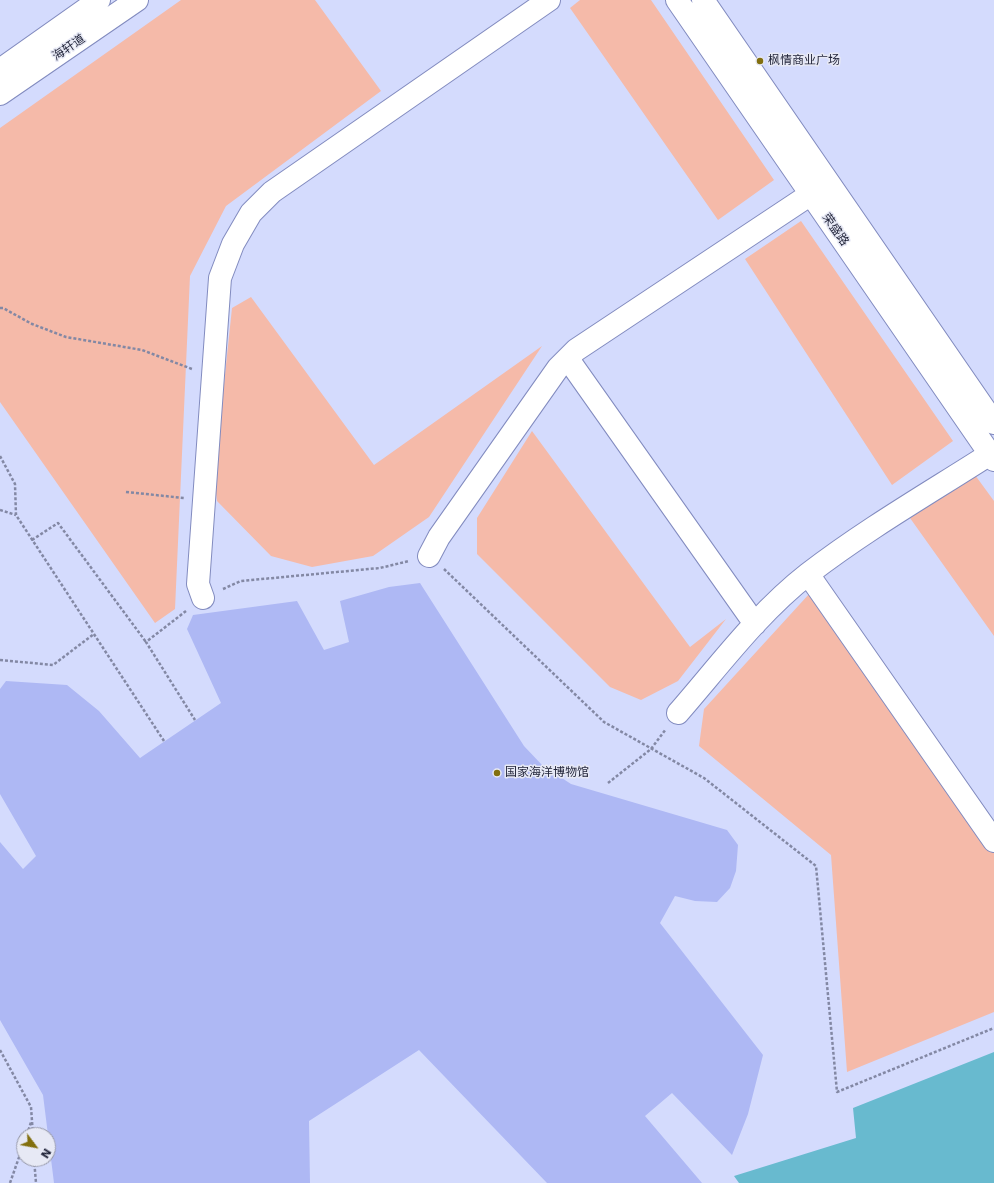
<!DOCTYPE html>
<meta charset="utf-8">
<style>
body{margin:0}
#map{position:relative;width:994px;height:1183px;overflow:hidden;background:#d4dbfd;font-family:"DejaVu Sans",sans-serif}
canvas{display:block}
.north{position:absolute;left:16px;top:1127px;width:40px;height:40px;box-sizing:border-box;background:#e7e9f5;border:1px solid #9799a9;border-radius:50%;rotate:122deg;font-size:11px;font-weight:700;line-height:16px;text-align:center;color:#1f2237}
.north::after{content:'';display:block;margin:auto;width:14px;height:18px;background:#826f0e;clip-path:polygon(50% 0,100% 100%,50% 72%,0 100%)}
</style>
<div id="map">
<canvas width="994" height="1183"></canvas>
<div class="north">N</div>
</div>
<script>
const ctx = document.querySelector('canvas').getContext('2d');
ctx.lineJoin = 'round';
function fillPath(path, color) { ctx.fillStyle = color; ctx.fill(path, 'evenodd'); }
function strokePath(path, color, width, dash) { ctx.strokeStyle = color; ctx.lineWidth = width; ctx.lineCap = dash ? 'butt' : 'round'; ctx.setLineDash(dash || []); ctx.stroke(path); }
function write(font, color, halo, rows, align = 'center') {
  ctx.font = font + ' "DejaVu Sans","Noto Sans SC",sans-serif'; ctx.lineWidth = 3; ctx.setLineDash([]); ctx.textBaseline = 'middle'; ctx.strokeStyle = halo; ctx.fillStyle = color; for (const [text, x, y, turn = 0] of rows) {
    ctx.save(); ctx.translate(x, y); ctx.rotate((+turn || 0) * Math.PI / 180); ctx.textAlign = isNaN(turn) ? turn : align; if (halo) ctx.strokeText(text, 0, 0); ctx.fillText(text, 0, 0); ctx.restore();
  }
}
const green = new Path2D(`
 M 181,0 L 315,0 L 381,91 L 226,206 L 190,276 L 175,609 L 155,623 L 0,402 L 0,128 Z
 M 580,0 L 651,0 L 774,180 L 718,220 L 570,8 Z
 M 801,221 L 953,441 L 892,485 L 745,259 Z
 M 251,297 L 374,465 L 542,346 L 429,517 L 373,556 L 312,567 L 271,556 L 217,501 L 214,479 L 232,308 Z
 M 532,431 L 690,647 L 726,619 L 678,681 L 641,700 L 610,687 L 477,554 L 477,518 Z
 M 975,475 L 994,501 L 994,636 L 910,518 Z
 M 810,593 L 994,851 L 994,1012 L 847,1072 L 831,855 L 699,746 L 704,709 Z`);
const water = new Path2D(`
 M 994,1052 L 994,1183 L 739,1183 L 734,1176 L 856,1138 L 853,1108 Z`);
const building = new Path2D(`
 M 420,583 L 524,746 L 542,765 L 571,784 L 727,830 L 738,845 L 736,871 L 730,888 L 717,902 L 695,901 L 675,896 L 660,923 L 763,1055 L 748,1114 L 732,1155 L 672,1093 L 645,1116 L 702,1183 L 547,1183 L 419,1050 L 309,1121 L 310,1183 L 54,1183 L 43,1095 L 0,1020 L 0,842 L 23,869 L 36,856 L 0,794 L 0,689 L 6,681 L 67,685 L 99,711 L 140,758 L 221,703 L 187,629 L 193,615 L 297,601 L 324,650 L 349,642 L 340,601 L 389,587 Z`);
const path = new Path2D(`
 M 0,308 L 3,308 L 32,324 L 66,337 L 142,350 L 192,369
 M 0,456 L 15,484 L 16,515 L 164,741
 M 126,492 L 184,498
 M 0,510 L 16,515
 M 32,540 L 58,523 L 146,642
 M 444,569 L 604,722 L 704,778 L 816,866 L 837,1092 L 994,1028
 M 223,589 L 241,581 L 380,568 L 409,561
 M 186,611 L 146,642 L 195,720
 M 0,660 L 53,665 L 94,634
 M 608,783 L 651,749 L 666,729
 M 0,1050 L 31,1107 L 33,1135
 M 27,1135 L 31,1122
 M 34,1159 L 36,1183
 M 10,1183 L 24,1143`);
const minor = new Path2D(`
 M 677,0 L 994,460
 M 703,0 L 994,423
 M 568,359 L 755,624
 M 429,556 L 439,537 L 558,368 L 576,350 L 811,194
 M 808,574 L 994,841
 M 203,598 L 198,584 L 220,278 L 233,244 L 251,213 L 272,192 L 549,0
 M 678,713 C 719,666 758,613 808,574 C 865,530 929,493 990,454`);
const major = new Path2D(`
 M 0,70 L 99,0
 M 0,94 L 137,0`);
const markers = [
 [760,61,4,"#826f0e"],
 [497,773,4,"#826f0e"]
];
const streetNames = [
 ["海轩道",69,48,-34],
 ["荣盛路",835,230,55]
];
const poiNames = [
 ["枫情商业广场",768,61],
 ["国家海洋博物馆",505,773]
];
fillPath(green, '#f5baa9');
fillPath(water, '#68bacf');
fillPath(building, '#aeb8f4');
strokePath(minor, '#828bbf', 24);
strokePath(major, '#828bbf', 24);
strokePath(path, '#8388a4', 2.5, [3, 2]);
strokePath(minor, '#fff', 22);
strokePath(major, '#fff', 22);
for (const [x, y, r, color] of markers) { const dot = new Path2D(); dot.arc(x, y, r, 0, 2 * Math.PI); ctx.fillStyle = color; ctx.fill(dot); strokePath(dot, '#e7e9f5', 1.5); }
write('12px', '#1f2237', '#e7e9f5', streetNames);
write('12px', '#1f2237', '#e7e9f5', poiNames, 'left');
</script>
